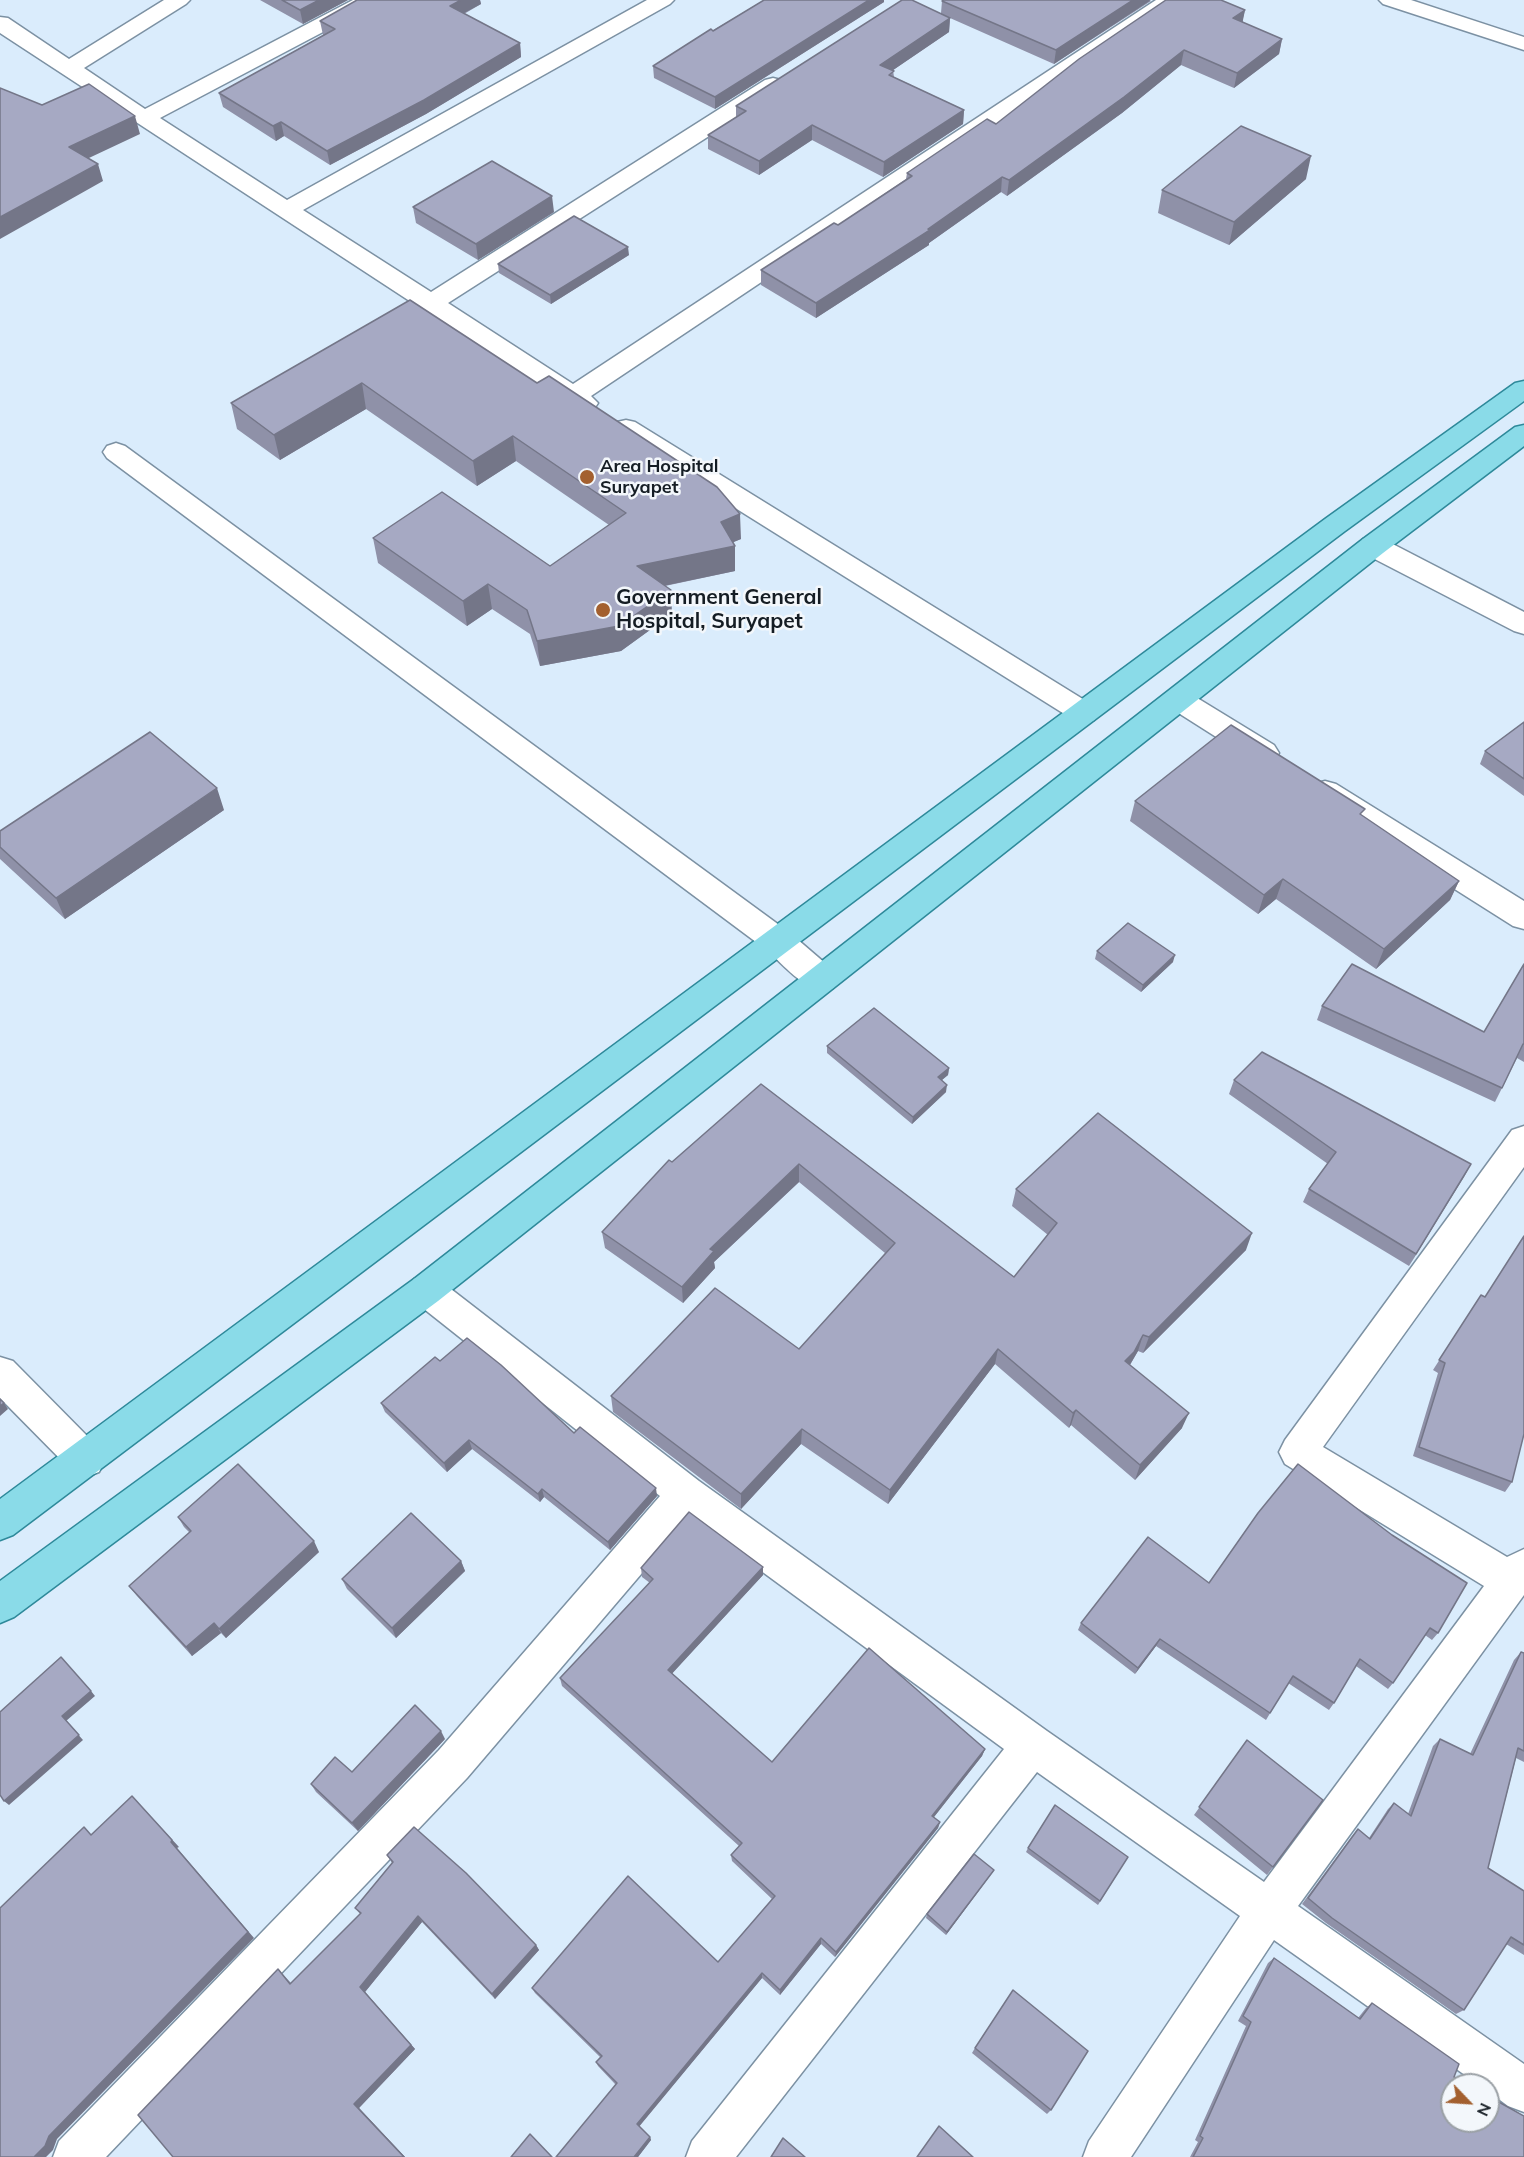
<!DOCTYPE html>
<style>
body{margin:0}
#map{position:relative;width:1524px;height:2157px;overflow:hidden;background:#daecfc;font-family:Mulish,sans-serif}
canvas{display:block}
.north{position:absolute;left:1440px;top:2073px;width:60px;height:60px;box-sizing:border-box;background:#f3f7fb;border:2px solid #9aa0a5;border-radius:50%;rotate:115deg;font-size:16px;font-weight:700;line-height:24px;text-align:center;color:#151d24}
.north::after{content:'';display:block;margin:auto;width:21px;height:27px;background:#a3602f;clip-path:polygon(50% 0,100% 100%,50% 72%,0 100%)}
</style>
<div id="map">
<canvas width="1524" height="2157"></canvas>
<div class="north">N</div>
</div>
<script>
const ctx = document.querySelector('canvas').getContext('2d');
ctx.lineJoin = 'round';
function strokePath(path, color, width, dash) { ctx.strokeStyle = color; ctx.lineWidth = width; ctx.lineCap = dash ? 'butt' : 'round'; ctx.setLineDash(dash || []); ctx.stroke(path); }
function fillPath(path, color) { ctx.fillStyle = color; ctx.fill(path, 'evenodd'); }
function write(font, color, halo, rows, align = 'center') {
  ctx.font = font + ' Mulish,sans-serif'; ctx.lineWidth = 5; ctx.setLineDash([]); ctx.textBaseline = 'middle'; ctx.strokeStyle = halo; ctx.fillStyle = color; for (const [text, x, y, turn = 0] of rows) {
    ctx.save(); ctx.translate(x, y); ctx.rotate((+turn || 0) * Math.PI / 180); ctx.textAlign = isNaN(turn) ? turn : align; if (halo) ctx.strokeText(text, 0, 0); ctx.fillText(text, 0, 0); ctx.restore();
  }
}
const minor = new Path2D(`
 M 164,0 L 190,0 L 186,4 L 84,68 L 145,109 L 353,0 L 380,0 L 376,4 L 160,118 L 287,200 L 647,0 L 674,0 L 670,4 L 303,210 L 431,292 L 765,80 L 773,78 L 781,80 L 784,85 L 781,90 L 448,303 L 573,384 L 1156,0 L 1181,0 L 1177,4 L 591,396 L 598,403 L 594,409 L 585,411 L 564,402 L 0,33 L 0,17 L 8,18 L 69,59 Z
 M 1379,0 L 1411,0 L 1524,37 L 1524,50 L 1383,4 Z
 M 626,420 L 635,422 L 1094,706 L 1098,713 L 1094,720 L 1084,724 L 1074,720 L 617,434 L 613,428 L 617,422 Z
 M 116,443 L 125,446 L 790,933 L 833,970 L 838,979 L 833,988 C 808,996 786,967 768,951 L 107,458 L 103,452 L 107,446 Z
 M 1373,537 L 1383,539 L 1524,612 L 1524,634 L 1514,631 L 1363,553 L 1359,546 L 1363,539 Z
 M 1179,690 L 1189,693 L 1274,745 L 1279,753 L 1274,761 L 1264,764 L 1254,761 L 1169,707 L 1165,700 L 1169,693 Z
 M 1325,781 L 1336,784 L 1524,901 L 1524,929 L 1513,926 L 1314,800 L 1310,792 L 1314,784 Z
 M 1524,1126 L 1524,1167 L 1323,1447 L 1507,1557 L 1524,1549 L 1524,1595 L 1298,1906 L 1524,2064 L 1524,2112 L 1508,2106 L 1488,2091 L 1488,2085 L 1479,2085 L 1274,1940 L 1131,2157 L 1083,2157 L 1089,2141 L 1240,1916 L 1037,1772 L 736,2157 L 686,2157 L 692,2141 L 1004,1749 L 689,1518 L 467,1778 L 106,2157 L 53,2157 L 59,2141 L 439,1750 L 660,1496 L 414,1301 L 408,1290 L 414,1279 L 426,1274 L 438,1279 L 699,1481 L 1047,1731 L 1264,1882 L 1484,1586 L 1285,1464 L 1279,1452 L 1285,1440 L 1512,1130 Z
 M 0,1357 L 13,1361 L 99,1448 L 105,1460 L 99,1472 L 86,1477 L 73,1472 L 0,1398 Z`);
const major = new Path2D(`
 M 1524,381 L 1524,401 L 1345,531 L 13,1535 L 0,1540 L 0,1499 L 1325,519 L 1515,383 Z
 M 1524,425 L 1524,446 L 1383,553 L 438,1301 L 14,1617 L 0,1623 L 0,1581 L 414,1279 L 1363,539 L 1515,427 Z`);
const wall = new Path2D(`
 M 260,0 L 348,0 L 303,24 Z
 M 357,0 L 480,0 L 481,4 L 464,14 L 520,43 L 521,57 L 426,114 L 330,165 L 284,136 L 276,141 L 223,107 L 219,93 L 323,35 L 320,21 Z
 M 764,0 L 884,0 L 884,2 L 715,109 L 654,78 L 653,66 Z
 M 942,1 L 1151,1 L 1054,64 L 950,18 L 949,32 L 893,70 L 894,77 L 964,110 L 963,124 L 883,177 L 812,140 L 759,175 L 708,149 L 708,135 L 736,117 L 736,106 L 941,13 Z
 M 1245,10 L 1242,22 L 1282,39 L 1279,54 L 1234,88 L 1181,65 L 1122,113 L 1007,196 L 1001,192 L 929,243 L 929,245 L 816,318 L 761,285 L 761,270 L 838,225 L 906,179 L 907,173 L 996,124 Z
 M 1306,179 L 1229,245 L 1158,213 L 1162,190 Z
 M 413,207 L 554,212 L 478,260 L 416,223 Z
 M 629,255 L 551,304 L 499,273 L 498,264 Z
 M 410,300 L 741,539 L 733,542 L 735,546 L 735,571 L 665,586 L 672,614 L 621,651 L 540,666 L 530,634 L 492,609 L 467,626 L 378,563 L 373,538 L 550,566 L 609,525 L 516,461 L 477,486 L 366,409 L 280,460 L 237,429 L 231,403 Z
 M 1524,722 L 1524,796 L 1480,764 L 1485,751 Z
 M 1135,801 L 1362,816 L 1459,881 L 1450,900 L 1376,969 L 1276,899 L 1258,914 L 1130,821 Z
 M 224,810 L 65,919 L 0,859 L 0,831 Z
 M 1097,951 L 1173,962 L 1141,992 L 1095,959 Z
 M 1524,964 L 1524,1062 L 1517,1058 L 1495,1102 L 1317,1020 L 1322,1006 L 1484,1032 Z
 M 827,1046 L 949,1068 L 948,1075 L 942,1080 L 946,1092 L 912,1124 L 827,1053 Z
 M 1234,1080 L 1471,1164 L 1409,1266 L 1303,1202 L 1309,1189 L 1328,1164 L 1229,1094 Z
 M 761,1084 L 1014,1277 L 1048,1235 L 1012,1206 L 1016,1189 L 1246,1250 L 1143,1353 L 1138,1351 L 1130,1365 L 1182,1428 L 1135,1480 L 1071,1425 L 1069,1428 L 995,1364 L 888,1504 L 801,1444 L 741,1509 L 613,1412 L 611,1396 L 799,1349 L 885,1253 L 799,1182 L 714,1262 L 715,1268 L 683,1303 L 605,1248 L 602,1232 L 672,1162 Z
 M 1481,1295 L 1512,1482 L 1505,1492 L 1413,1456 L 1438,1373 L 1433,1370 Z
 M 440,1361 L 574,1433 L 657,1496 L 610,1550 L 544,1497 L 540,1502 L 472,1449 L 447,1472 L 385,1412 L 381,1403 Z
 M 1258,1513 L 1438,1633 L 1432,1640 L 1425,1635 L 1393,1683 L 1388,1689 L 1356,1666 L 1334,1703 L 1329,1710 L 1288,1683 L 1266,1720 L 1156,1646 L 1135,1674 L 1078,1630 L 1081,1623 L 1209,1583 Z
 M 178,1517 L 319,1552 L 226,1638 L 221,1633 L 192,1656 L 137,1596 L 129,1586 L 190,1533 L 184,1527 Z
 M 461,1561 L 465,1571 L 396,1638 L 347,1589 L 342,1579 Z
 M 641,1568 L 763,1575 L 672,1673 L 772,1762 L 985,1749 L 982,1756 L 934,1817 L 940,1822 L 938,1828 L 835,1957 L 821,1944 L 780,1995 L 762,1978 L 639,2126 L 650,2137 L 651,2140 L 638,2157 L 615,2084 L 598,2066 L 596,2062 L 600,2057 L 535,1993 L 532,1988 L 718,1962 L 772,1899 L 732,1861 L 731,1855 L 739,1846 L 562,1686 L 560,1678 L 650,1583 L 642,1577 Z
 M 1521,1652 L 1524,1653 L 1524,1762 L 1516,1758 L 1488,1868 L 1524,1891 L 1524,1955 L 1506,1944 L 1464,2010 L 1456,2014 L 1326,1923 L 1302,1904 L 1352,1836 L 1358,1829 L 1369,1838 L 1388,1809 L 1394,1803 L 1408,1814 L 1433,1746 L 1440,1739 L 1470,1754 L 1514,1660 Z
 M 445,1739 L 358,1831 L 316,1792 L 311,1784 L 352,1772 Z
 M 1247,1740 L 1273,1867 L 1267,1875 L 1194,1815 Z
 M 1028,1848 L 1128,1857 L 1098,1905 L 1026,1852 Z
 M 387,1855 L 536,1945 L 539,1950 L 495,1999 L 422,1922 L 365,1992 L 415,2049 L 359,2108 L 405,2157 L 173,2157 L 278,1969 L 291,1983 L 360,1914 L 355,1908 L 392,1863 Z
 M 994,1870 L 992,1873 L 946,1935 L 926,1918 L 927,1914 Z
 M 1274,1958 L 1358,2018 L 1366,2008 L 1372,2003 L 1454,2077 L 1524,2157 L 1190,2157 L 1198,2142 L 1195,2140 L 1246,2026 L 1238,2021 L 1268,1963 Z
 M 975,2048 L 1051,2110 L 1047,2114 L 972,2053 Z`);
const shadedWall = new Path2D(`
 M 319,0 L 348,0 L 303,24 L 300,10 Z
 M 461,0 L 480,0 L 481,4 L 451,20 L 450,6 Z
 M 869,0 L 884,0 L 884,2 L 715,109 L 715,97 Z
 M 1133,0 L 1151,0 L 1054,64 L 1056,50 Z
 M 1245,10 L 1242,25 L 1233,18 Z
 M 950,18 L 949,32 L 880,79 L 880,65 Z
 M 1282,39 L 1279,54 L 1234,88 L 1237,73 Z
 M 520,43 L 521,57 L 426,114 L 330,165 L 327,151 Z
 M 1184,50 L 1181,65 L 1122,113 L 1007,196 L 1009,180 Z
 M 964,110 L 963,124 L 883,177 L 884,162 Z
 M 135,116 L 140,134 L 74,165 L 69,147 Z
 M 281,122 L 284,136 L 276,141 L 273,126 Z
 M 812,125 L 812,140 L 759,175 L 759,161 Z
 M 1311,156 L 1306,179 L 1229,245 L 1234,222 Z
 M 98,164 L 103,181 L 0,239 L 0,217 Z
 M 1002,177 L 1001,192 L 929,243 L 929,245 L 816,318 L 816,303 L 928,229 Z
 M 552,196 L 554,212 L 478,260 L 476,244 Z
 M 628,247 L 629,255 L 551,304 L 550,295 Z
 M 362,383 L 366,409 L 280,460 L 274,435 Z
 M 513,436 L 516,461 L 477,486 L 473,461 Z
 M 740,514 L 741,539 L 722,547 L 721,522 Z
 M 735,546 L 735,571 L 639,591 L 637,566 Z
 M 488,584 L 492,609 L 467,626 L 463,601 Z
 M 671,590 L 672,614 L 621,651 L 540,666 L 537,641 Z
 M 217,788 L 224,810 L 65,919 L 56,898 Z
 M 1283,879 L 1276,899 L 1258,914 L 1264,895 Z
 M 1459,881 L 1450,900 L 1376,969 L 1384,949 Z
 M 1175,955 L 1173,962 L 1141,992 L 1143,985 Z
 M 949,1068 L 948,1075 L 937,1084 L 938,1077 Z
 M 947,1085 L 946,1092 L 912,1124 L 913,1117 Z
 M 799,1164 L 799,1182 L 714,1262 L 715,1268 L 683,1303 L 682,1287 L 710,1249 Z
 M 1471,1164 L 1464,1177 L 1409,1266 L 1416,1254 Z
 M 1252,1233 L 1246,1250 L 1143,1353 L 1149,1337 Z
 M 1143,1335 L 1138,1351 L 1128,1368 L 1125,1361 Z
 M 998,1349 L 995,1364 L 888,1504 L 890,1490 Z
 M 4,1403 L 8,1409 L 0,1416 L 0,1406 Z
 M 1076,1410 L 1071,1425 L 1069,1428 L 1073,1413 Z
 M 1189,1413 L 1182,1428 L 1135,1480 L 1140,1465 Z
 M 802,1429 L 801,1444 L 741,1509 L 741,1494 Z
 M 469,1440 L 472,1449 L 447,1472 L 444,1463 Z
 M 656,1488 L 657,1496 L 610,1550 L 608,1542 Z
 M 542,1489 L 544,1497 L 540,1502 L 538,1494 Z
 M 314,1541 L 319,1552 L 226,1638 L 219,1629 Z
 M 461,1561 L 465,1571 L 396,1638 L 392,1628 Z
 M 763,1567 L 763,1575 L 669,1677 L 668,1670 Z
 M 214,1623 L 221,1633 L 192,1656 L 186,1647 Z
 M 1160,1639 L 1156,1646 L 1135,1674 L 1138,1668 Z
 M 91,1691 L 95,1696 L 66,1721 L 83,1740 L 9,1805 L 4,1801 L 62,1716 Z
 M 441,1731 L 445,1739 L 358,1831 L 352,1823 Z
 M 985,1749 L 982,1756 L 930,1822 L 932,1816 Z
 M 132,1796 L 179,1847 L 177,1848 L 254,1938 L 57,2139 L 53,2150 L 46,2157 L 34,2157 L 171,1842 Z
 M 940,1822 L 938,1828 L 835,1957 L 836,1952 Z
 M 994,1870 L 992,1873 L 946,1935 L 947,1932 Z
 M 418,1916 L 422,1922 L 365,1992 L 415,2049 L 359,2108 L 405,2157 L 404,2157 L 354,2104 L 360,1987 Z
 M 821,1938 L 821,1944 L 780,1995 L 780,1990 Z
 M 536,1945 L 539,1950 L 495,1999 L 492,1994 Z
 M 762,1973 L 762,1978 L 638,2128 L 637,2124 Z
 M 650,2137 L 651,2140 L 638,2157 L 634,2157 Z`);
const building = new Path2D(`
 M 282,0 L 319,0 L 300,10 Z
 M 357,0 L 461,0 L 450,6 L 520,43 L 424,100 L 327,151 L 281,122 L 273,126 L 219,93 L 335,29 L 320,21 Z
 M 764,0 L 869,0 L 715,97 L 653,66 L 711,29 L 713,31 Z
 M 902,0 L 912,0 L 950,18 L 880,65 L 894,71 L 889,75 L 964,110 L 884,162 L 812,125 L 759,161 L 708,135 L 746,111 L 736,106 Z
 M 943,0 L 1133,0 L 1056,50 L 942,1 Z
 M 1166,0 L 1221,0 L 1245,10 L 1233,18 L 1282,39 L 1237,73 L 1184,50 L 1124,97 L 1009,180 L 1002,177 L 928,229 L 930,230 L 816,303 L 761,270 L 834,223 L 838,225 L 912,176 L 907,173 L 987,119 L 996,124 L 1079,59 Z
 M 89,84 L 135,116 L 69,147 L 98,164 L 0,217 L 0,88 L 42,105 Z
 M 1241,126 L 1311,156 L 1234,222 L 1162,190 Z
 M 492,161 L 552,196 L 476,244 L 413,207 Z
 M 574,216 L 628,247 L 550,295 L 498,264 Z
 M 410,300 L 537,383 L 549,376 L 717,487 L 740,514 L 721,522 L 735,546 L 637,566 L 671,590 L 619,626 L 537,641 L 527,610 L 488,584 L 463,601 L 373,538 L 442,492 L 550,566 L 626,513 L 513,436 L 473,461 L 362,383 L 274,435 L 231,403 Z
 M 1524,722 L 1524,779 L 1485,751 Z
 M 1231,725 L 1365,809 L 1360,814 L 1459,881 L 1384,949 L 1283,879 L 1264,895 L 1135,801 Z
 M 150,732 L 217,788 L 56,898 L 0,847 L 0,831 Z
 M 1128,923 L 1175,955 L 1143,985 L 1097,951 Z
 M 1352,964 L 1484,1032 L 1524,964 L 1524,1044 L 1523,1044 L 1502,1088 L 1322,1006 Z
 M 874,1008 L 949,1068 L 938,1077 L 947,1085 L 913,1117 L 827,1046 Z
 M 1262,1052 L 1471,1164 L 1416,1254 L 1309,1189 L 1336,1152 L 1234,1080 Z
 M 761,1084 L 1014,1277 L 1057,1223 L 1016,1189 L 1098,1113 L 1252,1233 L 1149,1337 L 1143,1335 L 1134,1352 L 1125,1361 L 1189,1413 L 1140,1465 L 1076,1410 L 1073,1413 L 998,1349 L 890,1490 L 802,1429 L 741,1494 L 611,1396 L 715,1288 L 799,1349 L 895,1243 L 799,1164 L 710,1249 L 714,1251 L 682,1287 L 602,1232 L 669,1160 L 672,1162 Z
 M 1524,1236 L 1524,1434 L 1512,1482 L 1419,1447 L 1445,1363 L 1439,1360 L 1481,1295 L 1485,1297 Z
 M 467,1338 L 501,1365 L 574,1433 L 580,1427 L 656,1488 L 608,1542 L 542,1489 L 538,1494 L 469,1440 L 444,1463 L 381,1403 L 435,1357 L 440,1361 Z
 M 0,1399 L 4,1403 L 0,1406 Z
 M 238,1464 L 314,1541 L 219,1629 L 214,1623 L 186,1647 L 129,1586 L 191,1531 L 178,1517 Z
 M 1298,1464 L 1392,1535 L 1467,1583 L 1438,1633 L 1430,1628 L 1393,1683 L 1360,1659 L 1334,1703 L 1293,1676 L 1270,1713 L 1160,1639 L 1138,1668 L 1081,1623 L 1148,1537 L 1209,1583 L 1258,1513 Z
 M 689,1512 L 763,1567 L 668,1670 L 772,1762 L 869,1648 L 985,1749 L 932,1816 L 940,1822 L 836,1952 L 821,1938 L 780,1990 L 762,1973 L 637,2124 L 650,2137 L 634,2157 L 556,2157 L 617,2083 L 596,2062 L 602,2056 L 532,1988 L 628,1876 L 718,1962 L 775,1896 L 731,1855 L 742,1843 L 560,1678 L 653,1579 L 641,1568 Z
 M 411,1513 L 461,1561 L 392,1628 L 342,1579 Z
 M 1521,1652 L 1524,1653 L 1524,1751 L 1518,1748 L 1488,1868 L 1524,1891 L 1524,1945 L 1511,1937 L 1464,2010 L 1332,1918 L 1308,1898 L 1358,1829 L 1370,1839 L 1394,1803 L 1411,1816 L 1440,1739 L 1473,1755 Z
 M 61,1657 L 91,1691 L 62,1716 L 79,1735 L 4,1801 L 0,1795 L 0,1712 Z
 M 415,1705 L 441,1731 L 352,1823 L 311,1784 L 335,1757 L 352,1772 Z
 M 1247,1740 L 1323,1800 L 1273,1867 L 1199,1807 Z
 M 132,1796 L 172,1840 L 171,1842 L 248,1932 L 49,2136 L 45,2146 L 34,2157 L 0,2157 L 0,1908 L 84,1827 L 91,1835 Z
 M 1055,1805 L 1128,1857 L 1100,1901 L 1028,1848 Z
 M 414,1827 L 466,1873 L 536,1945 L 492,1994 L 418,1916 L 360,1987 L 411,2045 L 354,2104 L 404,2157 L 173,2157 L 138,2115 L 278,1969 L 290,1984 L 361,1913 L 355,1908 L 393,1862 L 387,1855 Z
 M 974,1854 L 994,1870 L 947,1932 L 927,1914 Z
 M 1274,1958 L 1360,2019 L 1372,2003 L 1459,2064 L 1454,2077 L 1468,2085 L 1452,2085 L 1452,2121 L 1488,2121 L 1488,2096 L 1524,2116 L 1524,2157 L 1193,2157 L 1203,2138 L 1200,2136 L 1251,2022 L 1243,2016 Z
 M 1013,1990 L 1088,2051 L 1051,2110 L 975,2048 Z
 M 939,2126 L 973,2157 L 917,2157 Z
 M 530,2134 L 552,2157 L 511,2157 Z
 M 783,2138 L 805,2157 L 771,2157 Z`);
const markers = [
 [587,477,8,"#a3602f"],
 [603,610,8,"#a3602f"]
];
const farPoinames = [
 ["Area Hospital",600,467],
 ["Suryapet",600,488]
];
const poiNames = [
 ["Government General",616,598],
 ["Hospital, Suryapet",616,622]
];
strokePath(minor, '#7c91a3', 3);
strokePath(major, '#2e899a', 3);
fillPath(minor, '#fff');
fillPath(major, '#8adbe8');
fillPath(wall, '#8f91a8');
fillPath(shadedWall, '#747688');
fillPath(building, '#a6a9c3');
strokePath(building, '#747688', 1.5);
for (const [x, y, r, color] of markers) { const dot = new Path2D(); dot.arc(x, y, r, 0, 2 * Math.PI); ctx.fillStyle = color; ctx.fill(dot); strokePath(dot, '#f3f7fb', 2); }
write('bold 18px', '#151d24', '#f3f7fb', farPoinames, 'left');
write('bold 21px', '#151d24', '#f3f7fb', poiNames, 'left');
</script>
